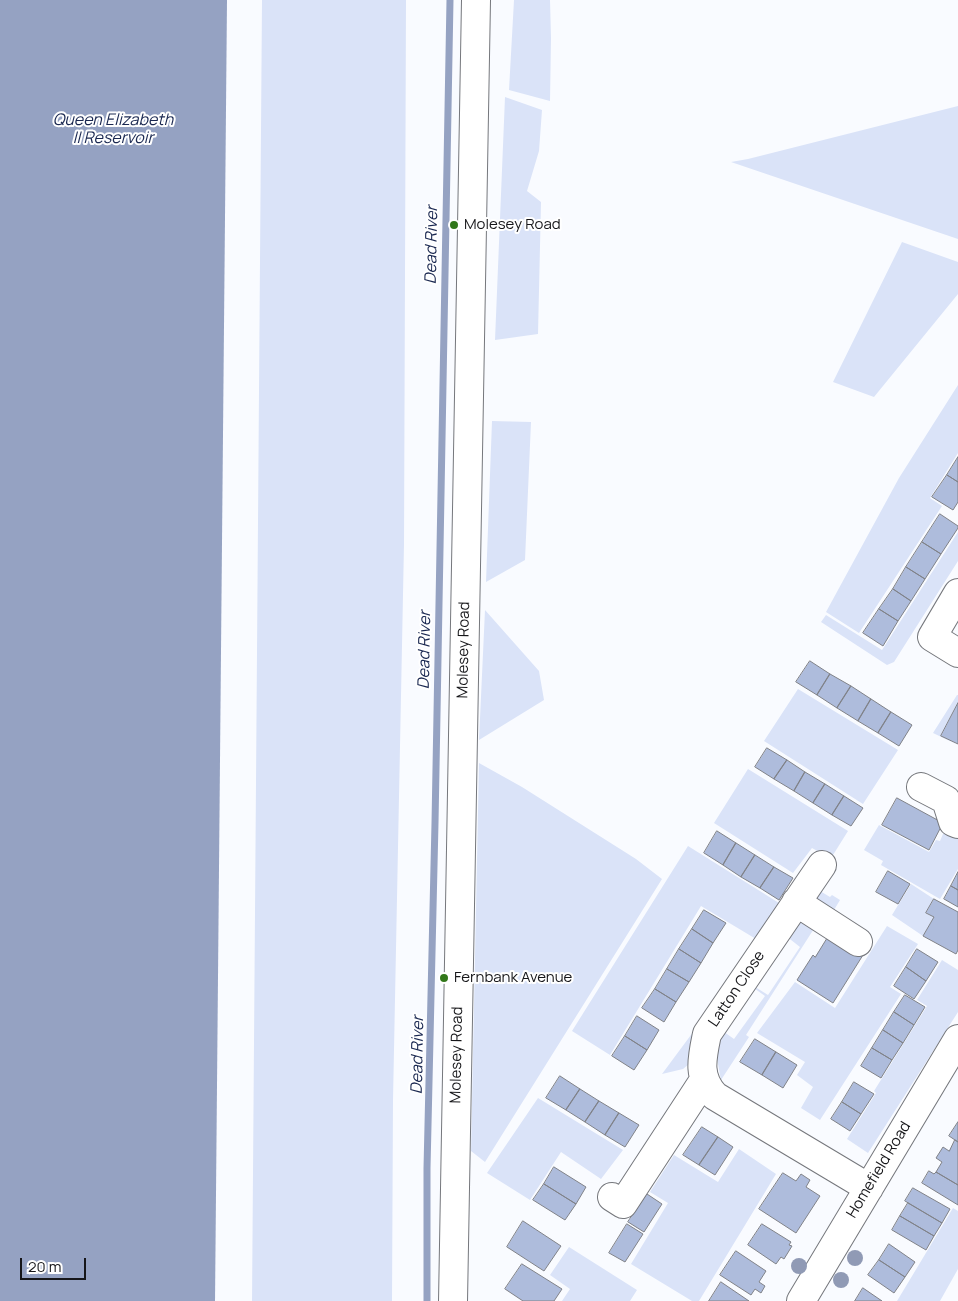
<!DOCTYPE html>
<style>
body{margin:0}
#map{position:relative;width:958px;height:1301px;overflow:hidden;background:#f9fbff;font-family:Manrope,sans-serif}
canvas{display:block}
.scale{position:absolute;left:20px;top:1258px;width:66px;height:22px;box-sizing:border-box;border:2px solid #161619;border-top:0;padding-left:6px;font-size:15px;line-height:18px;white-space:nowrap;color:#161619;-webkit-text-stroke:4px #fff;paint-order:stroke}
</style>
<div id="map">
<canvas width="958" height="1301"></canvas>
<div class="scale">20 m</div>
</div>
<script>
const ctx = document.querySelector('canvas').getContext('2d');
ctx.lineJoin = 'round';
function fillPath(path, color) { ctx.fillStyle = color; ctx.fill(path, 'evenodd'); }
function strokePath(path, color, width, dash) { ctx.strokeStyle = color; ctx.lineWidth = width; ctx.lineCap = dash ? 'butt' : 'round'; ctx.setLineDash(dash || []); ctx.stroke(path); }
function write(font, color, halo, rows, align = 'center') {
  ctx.font = font + ' Manrope,sans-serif'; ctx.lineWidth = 4; ctx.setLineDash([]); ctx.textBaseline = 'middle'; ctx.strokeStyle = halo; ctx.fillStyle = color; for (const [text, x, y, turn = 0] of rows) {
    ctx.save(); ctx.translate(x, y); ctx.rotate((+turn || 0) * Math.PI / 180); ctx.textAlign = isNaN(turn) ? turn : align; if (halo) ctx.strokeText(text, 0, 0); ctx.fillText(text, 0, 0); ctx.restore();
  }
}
const green = new Path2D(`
 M 262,0 L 406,0 L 404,544 L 393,1100 L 392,1301 L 252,1301 Z
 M 514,0 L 550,0 L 551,38 L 550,101 L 509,90 Z
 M 505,97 L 542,110 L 539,151 L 527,191 L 541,202 L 538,334 L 495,340 Z
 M 958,106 L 958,239 L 731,162 L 748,159 Z
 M 902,242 L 958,262 L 958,294 L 874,397 L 833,382 Z
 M 958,385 L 958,453 L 930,498 L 942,506 L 859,633 L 826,612 L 899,478 Z
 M 492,421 L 531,422 L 525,560 L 486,582 Z
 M 958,532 L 958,561 L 894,662 L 887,665 L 821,622 L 826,615 L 882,650 Z
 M 485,610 L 539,671 L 544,700 L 479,740 Z
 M 798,689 L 898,750 L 863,804 L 764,741 Z
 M 957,695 L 958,695 L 958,703 L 941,736 L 958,745 L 933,733 Z
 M 479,763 L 522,787 L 636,859 L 662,879 L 485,1162 L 471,1151 Z
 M 748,769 L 848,831 L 833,855 L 828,857 L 812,848 L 793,873 L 714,823 Z
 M 879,825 L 929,852 L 936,840 L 940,841 L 943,834 L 953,827 L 958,830 L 958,869 L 940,899 L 881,865 L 883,861 L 864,850 Z
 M 688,846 L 779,903 L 756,939 L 701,906 L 610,1055 L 572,1031 Z
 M 911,884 L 934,899 L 926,913 L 934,917 L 923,936 L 892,915 Z
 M 815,888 L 830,897 L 832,895 L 840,900 L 831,915 L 817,907 L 813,892 Z
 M 799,920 L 817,924 L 746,1035 L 749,1037 L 721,1080 L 714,1043 L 720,1029 L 734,1039 L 765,996 L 751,986 L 752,985 L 768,995 L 800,947 L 786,936 Z
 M 887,926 L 918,944 L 890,987 L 901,994 L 820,1120 L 801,1108 L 813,1087 L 797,1075 L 805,1062 L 757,1033 L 795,982 L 835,1008 Z
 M 942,960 L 958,970 L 958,1012 L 868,1153 L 847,1139 L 876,1093 L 874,1091 L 927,1006 L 917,1000 Z
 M 702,1020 L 689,1064 L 683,1069 L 662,1074 Z
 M 538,1098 L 623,1150 L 601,1179 L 561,1152 L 530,1200 L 487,1173 Z
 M 739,1149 L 776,1174 L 699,1301 L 692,1301 L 631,1264 L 668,1203 L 650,1192 L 674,1155 L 718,1182 Z
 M 953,1208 L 958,1211 L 958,1269 L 940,1301 L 897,1301 Z
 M 569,1247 L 637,1290 L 630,1301 L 562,1301 L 570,1289 L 550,1275 Z`);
const water = new Path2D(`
 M 0,0 L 227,0 L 215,1301 L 0,1301 Z`);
const stream = new Path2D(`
 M 427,1301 L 427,1168 L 435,823 L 450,0`);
const building = new Path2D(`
 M 958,457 L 958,482 L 947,475 Z
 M 947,475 L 958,482 L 958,502 L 953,510 L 932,497 Z
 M 940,514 L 958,526 L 958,528 L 941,554 L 922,542 Z
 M 922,542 L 941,554 L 925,579 L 906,567 Z
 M 906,567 L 925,579 L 911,601 L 893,589 Z
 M 893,589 L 911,601 L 898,621 L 879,609 Z
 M 879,609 L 898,621 L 883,646 L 863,633 Z
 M 810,661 L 830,674 L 817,695 L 796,682 Z
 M 830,674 L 851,686 L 837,708 L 817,695 Z
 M 851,686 L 871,699 L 858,721 L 837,708 Z
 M 871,699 L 891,712 L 878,733 L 858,721 Z
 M 958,703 L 958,744 L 941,736 Z
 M 891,712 L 912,725 L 899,746 L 878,733 Z
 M 767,748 L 787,760 L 774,779 L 755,767 Z
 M 787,760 L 805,772 L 794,791 L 774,779 Z
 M 805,772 L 825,784 L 813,803 L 794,791 Z
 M 825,784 L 844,796 L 832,815 L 813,803 Z
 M 844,796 L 863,808 L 851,826 L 832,815 Z
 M 897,798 L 943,823 L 929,850 L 882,825 Z
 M 717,831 L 736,843 L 723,865 L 704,853 Z
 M 736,843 L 755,855 L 741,877 L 723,865 Z
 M 755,855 L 774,867 L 760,888 L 741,877 Z
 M 774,867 L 793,878 L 779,900 L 760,888 Z
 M 888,871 L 910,884 L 898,904 L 876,892 Z
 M 958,872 L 958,890 L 951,886 Z
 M 951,886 L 958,890 L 958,907 L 944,899 Z
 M 934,899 L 958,912 L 958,950 L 956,954 L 923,936 L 934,917 L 926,913 Z
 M 704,910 L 726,923 L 713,943 L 692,929 Z
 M 692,929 L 713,943 L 701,963 L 679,949 Z
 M 830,934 L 863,955 L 833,1003 L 797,980 L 813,955 L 815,957 Z
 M 679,949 L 701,963 L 689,982 L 667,969 Z
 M 917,949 L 938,962 L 926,981 L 906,967 Z
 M 906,967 L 926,981 L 914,999 L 894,986 Z
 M 667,969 L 689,982 L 676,1002 L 655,989 Z
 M 655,989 L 676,1002 L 664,1022 L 642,1008 Z
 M 905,995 L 925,1007 L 914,1025 L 894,1012 Z
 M 894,1012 L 914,1025 L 903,1043 L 883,1030 Z
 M 637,1016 L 659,1030 L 647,1050 L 625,1036 Z
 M 883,1030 L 903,1043 L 892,1060 L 872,1048 Z
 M 625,1036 L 647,1050 L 634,1070 L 612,1056 Z
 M 755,1039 L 776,1052 L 762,1075 L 740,1062 Z
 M 872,1048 L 892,1060 L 881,1078 L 861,1066 Z
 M 776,1052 L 797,1065 L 783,1088 L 762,1075 Z
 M 560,1076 L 580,1089 L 566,1110 L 546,1098 Z
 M 854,1082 L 874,1094 L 861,1114 L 842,1102 Z
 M 580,1089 L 599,1101 L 585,1122 L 566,1110 Z
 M 599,1101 L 619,1113 L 605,1135 L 585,1122 Z
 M 842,1102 L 861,1114 L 850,1131 L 831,1119 Z
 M 619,1113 L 639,1125 L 625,1147 L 605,1135 Z
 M 958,1122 L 958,1142 L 949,1136 Z
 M 702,1127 L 718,1137 L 699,1165 L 683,1155 Z
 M 718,1137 L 733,1147 L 715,1175 L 699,1165 Z
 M 955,1140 L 958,1142 L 958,1185 L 936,1172 L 942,1162 L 936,1158 L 943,1147 L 949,1151 Z
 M 554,1167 L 586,1187 L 576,1204 L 544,1184 Z
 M 929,1171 L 934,1174 L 936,1172 L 958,1185 L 958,1205 L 922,1183 Z
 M 783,1173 L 796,1181 L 801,1174 L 810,1180 L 806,1187 L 820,1196 L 796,1233 L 759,1209 Z
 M 544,1184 L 576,1204 L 565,1220 L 533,1200 Z
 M 913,1188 L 950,1209 L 942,1223 L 905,1201 Z
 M 647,1194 L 662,1204 L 644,1232 L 628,1222 Z
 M 908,1203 L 942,1223 L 934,1236 L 900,1216 Z
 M 900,1216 L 934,1236 L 926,1250 L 892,1230 Z
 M 523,1221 L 561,1246 L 544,1271 L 507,1247 Z
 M 627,1224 L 643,1234 L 625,1262 L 609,1253 Z
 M 762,1224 L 791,1242 L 789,1245 L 792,1246 L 784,1259 L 781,1257 L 776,1264 L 748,1245 Z
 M 889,1244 L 915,1262 L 905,1277 L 879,1260 Z
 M 736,1251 L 766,1271 L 759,1282 L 765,1286 L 761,1293 L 755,1289 L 751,1295 L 720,1275 Z
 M 879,1260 L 905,1277 L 894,1293 L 868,1275 Z
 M 522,1264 L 562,1289 L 554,1301 L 523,1301 L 505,1289 Z
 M 721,1282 L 749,1301 L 709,1301 Z
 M 863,1288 L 882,1301 L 855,1301 Z`);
const minor = new Path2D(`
 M 958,593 L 932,637 L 958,653
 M 921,787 L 946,800 L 953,822 L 958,824
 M 822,865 L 707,1034 C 702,1058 697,1077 715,1096 L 869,1188
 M 796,902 L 858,942
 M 612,1197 L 623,1204 L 704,1080
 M 453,1301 L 476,0
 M 801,1301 L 958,1039`);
const trees = [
 [855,1258],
 [799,1266],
 [841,1280]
];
const markers = [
 [454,225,5,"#31771a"],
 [444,978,5,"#31771a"]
];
const poiNames = [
 ["Molesey Road",464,225],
 ["Fernbank Avenue",454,978]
];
const streetNames = [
 ["Molesey Road",464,650,-89],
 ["Latton Close",737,989,-56],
 ["Molesey Road",457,1055,-89],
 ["Homefield Road",879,1170,-59]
];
const waterNames = [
 ["Queen Elizabeth",113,121],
 ["II Reservoir",113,139],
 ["Dead River",432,245,-89],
 ["Dead River",425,650,-89],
 ["Dead River",418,1055,-89]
];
fillPath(green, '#dae3f8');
fillPath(water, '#95a2c2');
strokePath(stream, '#95a2c2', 7);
fillPath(building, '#aebcdc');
strokePath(building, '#808288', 1);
strokePath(minor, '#75777c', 30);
strokePath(minor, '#fff', 28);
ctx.fillStyle = '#909ab5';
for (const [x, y] of trees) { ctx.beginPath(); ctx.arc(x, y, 8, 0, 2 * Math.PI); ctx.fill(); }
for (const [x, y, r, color] of markers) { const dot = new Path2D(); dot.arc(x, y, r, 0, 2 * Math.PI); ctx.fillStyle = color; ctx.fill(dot); strokePath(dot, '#fff', 2); }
write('15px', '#161619', '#fff', poiNames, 'left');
write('15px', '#161619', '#fff', streetNames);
write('italic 16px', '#192750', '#fff', waterNames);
</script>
